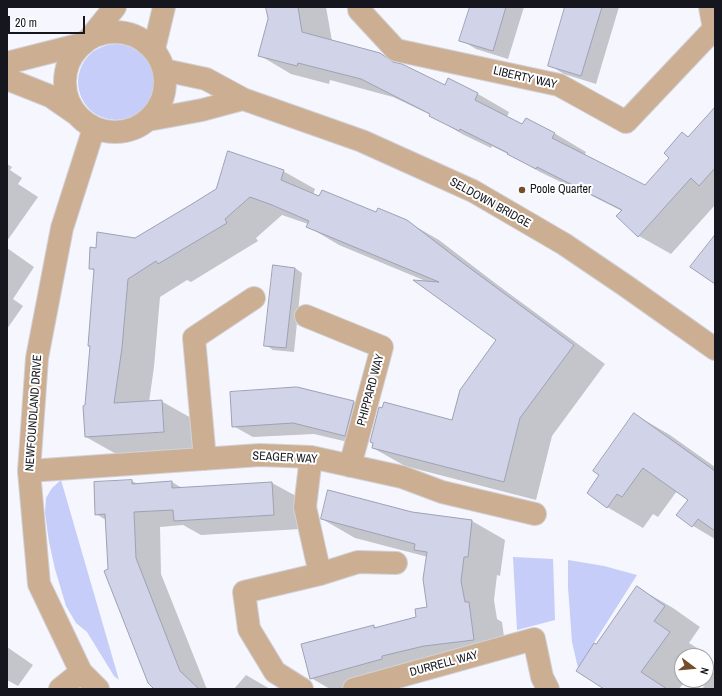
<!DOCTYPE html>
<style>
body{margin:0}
#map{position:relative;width:722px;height:696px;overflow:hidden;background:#f5f6fe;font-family:"Archivo Narrow",sans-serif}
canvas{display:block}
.frame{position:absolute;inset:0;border:8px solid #16171e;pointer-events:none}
.north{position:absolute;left:674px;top:648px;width:40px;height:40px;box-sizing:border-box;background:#fff;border:1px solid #a2a2a5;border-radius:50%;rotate:106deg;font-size:11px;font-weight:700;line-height:16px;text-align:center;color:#16171e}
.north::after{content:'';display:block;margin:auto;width:14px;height:18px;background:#724f28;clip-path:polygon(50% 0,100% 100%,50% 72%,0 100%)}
.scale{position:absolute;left:8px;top:16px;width:77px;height:18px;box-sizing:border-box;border:2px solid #16171e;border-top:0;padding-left:5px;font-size:12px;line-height:14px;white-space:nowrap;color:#16171e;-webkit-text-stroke:3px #fff;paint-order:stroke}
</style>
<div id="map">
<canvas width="722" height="696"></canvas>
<div class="frame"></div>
<div class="north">N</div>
<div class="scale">20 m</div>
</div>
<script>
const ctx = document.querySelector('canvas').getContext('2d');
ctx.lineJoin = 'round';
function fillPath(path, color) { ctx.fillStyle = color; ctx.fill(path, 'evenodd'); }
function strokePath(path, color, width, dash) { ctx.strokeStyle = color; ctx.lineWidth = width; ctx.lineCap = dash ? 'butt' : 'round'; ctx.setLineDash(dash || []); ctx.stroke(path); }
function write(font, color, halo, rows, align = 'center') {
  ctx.font = font + ' "Archivo Narrow",sans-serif'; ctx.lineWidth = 4; ctx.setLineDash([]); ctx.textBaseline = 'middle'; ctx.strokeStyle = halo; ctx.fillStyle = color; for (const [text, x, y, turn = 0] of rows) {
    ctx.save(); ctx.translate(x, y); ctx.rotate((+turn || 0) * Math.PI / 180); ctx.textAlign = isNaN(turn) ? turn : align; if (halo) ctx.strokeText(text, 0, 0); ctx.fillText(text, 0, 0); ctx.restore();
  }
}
const green = new Path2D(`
 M78 82a38 38 0 1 1 76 0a38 38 0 1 1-76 0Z
 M 61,480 L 119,680 L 114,676 L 87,632 L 76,623 L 66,606 L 55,569 L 49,542 L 45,513 L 46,498 L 52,488 Z
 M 513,557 L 553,559 L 555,620 L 517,630 Z
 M 568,560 L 604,566 L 637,575 L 578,668 L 572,642 L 570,614 L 568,587 Z`);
const shadow = new Path2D(`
 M 267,7 L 326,7 L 332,41 L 379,54 L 397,64 L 445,86 L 478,94 L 509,112 L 507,117 L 523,125 L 554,133 L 586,152 L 584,156 L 645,187 L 670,158 L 683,134 L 689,137 L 715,109 L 715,205 L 671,254 L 639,236 L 622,211 L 570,185 L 569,186 L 540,172 L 512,156 L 492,146 L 491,148 L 462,134 L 431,115 L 393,97 L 330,80 L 329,84 L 291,74 L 259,55 L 269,20 Z
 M 471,7 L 524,7 L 508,59 L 476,49 L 461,40 Z
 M 567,7 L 619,7 L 596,84 L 564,74 L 549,65 Z
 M 7,164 L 12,167 L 10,170 L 22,178 L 18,184 L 38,197 L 7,241 Z
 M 283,171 L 315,189 L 313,195 L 376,214 L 406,221 L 439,240 L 495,283 L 605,364 L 552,436 L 536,500 L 405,466 L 373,448 L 453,421 L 498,340 L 428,282 L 339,245 L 307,226 L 308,224 L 282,215 L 256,238 L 258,241 L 191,282 L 187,280 L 160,297 L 154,367 L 149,402 L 161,401 L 193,419 L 196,450 L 118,455 L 86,437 L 86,406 L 91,347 L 89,346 L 95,271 L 90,268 L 97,249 L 136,239 Z
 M 7,248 L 34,267 L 13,299 L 23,306 L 7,329 Z
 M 295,268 L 302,273 L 294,352 L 273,350 L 266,345 Z
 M 298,388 L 354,402 L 374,414 L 365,446 L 314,434 L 253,437 L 233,426 Z
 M 634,414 L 670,435 L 715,467 L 715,539 L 693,526 L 677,515 L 689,499 L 677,491 L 658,517 L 653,514 L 643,528 L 607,507 L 601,475 Z
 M 132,481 L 138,484 L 172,482 L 182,488 L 272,483 L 298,497 L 300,529 L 201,535 L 183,525 L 160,527 L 161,574 L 206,687 L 208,689 L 156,689 L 109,570 L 106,520 L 96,514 Z
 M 412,513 L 472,521 L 505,540 L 500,576 L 497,575 L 494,600 L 497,619 L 502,622 L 507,658 L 457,664 L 373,689 L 330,689 L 311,678 L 373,626 L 377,628 L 418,618 L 428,608 L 428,557 L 355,538 L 322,519 Z
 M 637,587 L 673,608 L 700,627 L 689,643 L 705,653 L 703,656 L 682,656 L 682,680 L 686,680 L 679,689 L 606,689 L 596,645 Z
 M 7,647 L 33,665 L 18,686 L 7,680 Z
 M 715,670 L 715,689 L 702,689 Z
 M 246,675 L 270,689 L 234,689 Z`);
const building = new Path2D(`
 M 266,7 L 298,7 L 302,32 L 380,53 L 393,62 L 402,64 L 445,85 L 448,78 L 478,93 L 475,100 L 522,124 L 526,118 L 555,133 L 552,138 L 645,185 L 669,158 L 664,153 L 682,132 L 688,137 L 715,107 L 715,168 L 699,186 L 691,178 L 638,237 L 616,216 L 622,210 L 537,167 L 536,169 L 507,154 L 508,153 L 460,129 L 459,131 L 429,116 L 430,114 L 361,79 L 298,63 L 297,66 L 258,56 L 268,19 Z
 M 470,7 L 506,7 L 493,51 L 459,41 Z
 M 565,7 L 602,7 L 581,76 L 548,66 Z
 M 228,151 L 284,170 L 281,180 L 319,196 L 322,190 L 376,212 L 378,208 L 407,220 L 463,263 L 574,345 L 520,418 L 504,482 L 372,448 L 373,443 L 370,442 L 379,407 L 382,408 L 384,402 L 452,420 L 460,390 L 496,340 L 413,280 L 439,282 L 306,227 L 309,221 L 272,205 L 250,197 L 225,219 L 227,223 L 158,264 L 156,261 L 128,279 L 122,348 L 114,403 L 162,400 L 164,432 L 85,437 L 83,406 L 85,405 L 90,346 L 88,346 L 94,269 L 89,269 L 90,247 L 96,248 L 97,232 L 135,238 L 192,204 L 216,189 Z
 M 715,235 L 715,284 L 690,267 Z
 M 273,265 L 295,268 L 286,348 L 264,346 Z
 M 297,387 L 354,401 L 345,436 L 293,423 L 232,427 L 230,392 Z
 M 634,413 L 715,471 L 715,531 L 698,519 L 692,527 L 676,515 L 688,500 L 643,468 L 622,497 L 617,494 L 607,508 L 587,493 L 599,475 L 593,471 Z
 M 132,480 L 132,484 L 172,481 L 172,488 L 272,482 L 274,515 L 174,521 L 173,510 L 134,512 L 136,558 L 180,671 L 199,689 L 154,689 L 148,683 L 104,571 L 108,569 L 105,514 L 95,515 L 94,482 Z
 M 328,490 L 412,512 L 472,520 L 468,557 L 464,557 L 461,581 L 465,602 L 469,602 L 474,640 L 424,646 L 382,656 L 382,659 L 310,679 L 301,644 L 374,625 L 374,628 L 416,617 L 415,609 L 427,607 L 423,579 L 427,552 L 414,550 L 415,544 L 321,519 Z
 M 637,586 L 665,606 L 654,621 L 670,632 L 641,672 L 667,689 L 604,689 L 576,671 L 594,643 L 596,644 Z`);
const minor = new Path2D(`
 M 359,7 L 359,10 L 396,50 L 559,85 L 626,122 L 714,29 L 710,7
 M 306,316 L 382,347 L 350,466
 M 311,457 L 305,507 L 320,574
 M 205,459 L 194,338 L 254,298
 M 29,471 L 260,455 L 311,457 L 402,477 L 442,492 L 535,514
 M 60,689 L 81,672
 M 302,689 L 275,672 L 249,629 L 244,592 L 320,574 L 358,562 L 396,563
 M 354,689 L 534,639 L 542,677 L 548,689`);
const tertiary = new Path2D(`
 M65 82a50 50 0 1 1 100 0a50 50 0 1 1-100 0Z
 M 90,38 L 115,7
 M 154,49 L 164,7
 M 7,63 L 82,44
 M 164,70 L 206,79 L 243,99 L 362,141 L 473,191 L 564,244 L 626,286 L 715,349
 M 7,79 L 50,96 L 76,114
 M 148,120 L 202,110 L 243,99
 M 94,128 L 62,228 L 37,358 L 29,471 L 39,584 L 81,672 L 98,689`);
const markers = [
 [522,190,4,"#724f28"]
];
const streetNames = [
 ["LIBERTY WAY",525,78,13],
 ["SELDOWN BRIDGE",490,203,29],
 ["PHIPPARD WAY",371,390,-75],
 ["NEWFOUNDLAND DRIVE",34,413,-86],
 ["SEAGER WAY",285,458,3],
 ["DURRELL WAY",444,664,-15]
];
const poiNames = [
 ["Poole Quarter",530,190]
];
fillPath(green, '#c5cdf8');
fillPath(shadow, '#0003');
fillPath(building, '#d1d4e8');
strokePath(building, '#9da1b3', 1);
strokePath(minor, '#d1d2da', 24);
strokePath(tertiary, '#d1d2da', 24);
strokePath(minor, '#ccaf92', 22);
strokePath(tertiary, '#ccaf92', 22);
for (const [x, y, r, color] of markers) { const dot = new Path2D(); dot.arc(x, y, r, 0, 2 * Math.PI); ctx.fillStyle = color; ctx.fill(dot); strokePath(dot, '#fff', 1.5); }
write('12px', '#16171e', '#fff', streetNames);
write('12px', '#16171e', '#fff', poiNames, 'left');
</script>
